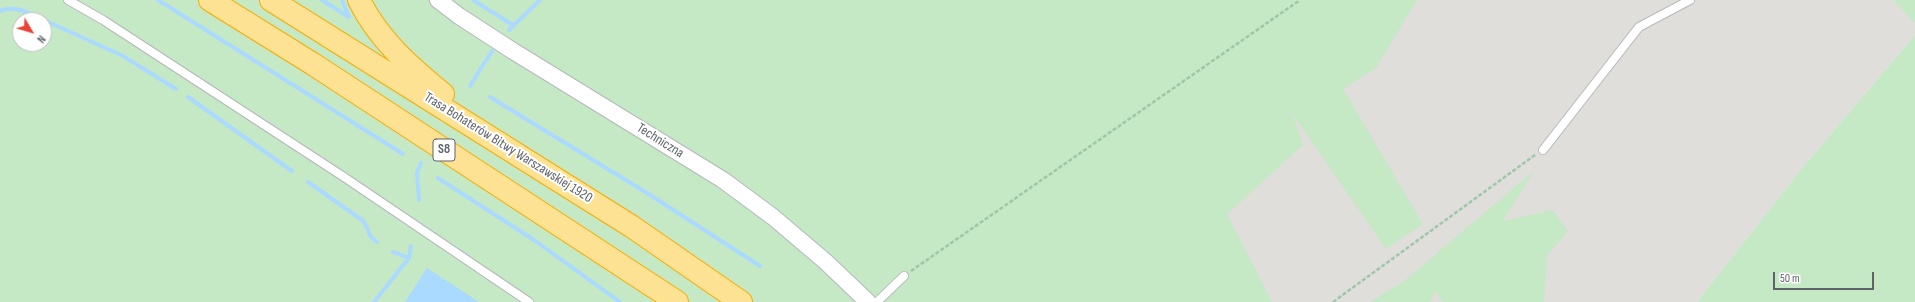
<!DOCTYPE html>
<meta charset="utf-8">
<style>
body{margin:0}
#map{position:relative;width:1915px;height:302px;overflow:hidden;background:#f1efe8;font-family:"Sofia Sans Condensed",sans-serif}
canvas{display:block}
.north{position:absolute;left:12px;top:12px;width:40px;height:40px;box-sizing:border-box;background:#fff;border:1px solid #bfc1c3;border-radius:50%;rotate:128deg;font-size:11px;font-weight:700;line-height:16px;text-align:center;color:#5f6368}
.north::after{content:'';display:block;margin:auto;width:14px;height:18px;background:#ea4335;clip-path:polygon(50% 0,100% 100%,50% 72%,0 100%)}
.scale{position:absolute;left:1773px;top:272px;width:101px;height:18px;box-sizing:border-box;border:2px solid #5f6368;border-top:0;padding-left:5px;font-size:12px;line-height:14px;white-space:nowrap;color:#5f6368;-webkit-text-stroke:3px #fff;paint-order:stroke}
</style>
<div id="map">
<canvas width="1915" height="302"></canvas>
<div class="north">N</div>
<div class="scale">50 m</div>
</div>
<script>
const ctx = document.querySelector('canvas').getContext('2d');
ctx.lineJoin = 'round';
function fillPath(path, color) { ctx.fillStyle = color; ctx.fill(path, 'evenodd'); }
function strokePath(path, color, width, dash) { ctx.strokeStyle = color; ctx.lineWidth = width; ctx.lineCap = dash ? 'butt' : 'round'; ctx.setLineDash(dash || []); ctx.stroke(path); }
function write(font, color, halo, rows, align = 'center') {
  ctx.font = font + ' "Sofia Sans Condensed",sans-serif'; ctx.lineWidth = 4; ctx.setLineDash([]); ctx.textBaseline = 'middle'; ctx.strokeStyle = halo; ctx.fillStyle = color; for (const [text, x, y, turn = 0] of rows) {
    ctx.save(); ctx.translate(x, y); ctx.rotate((+turn || 0) * Math.PI / 180); ctx.textAlign = isNaN(turn) ? turn : align; if (halo) ctx.strokeText(text, 0, 0); ctx.fillText(text, 0, 0); ctx.restore();
  }
}
const industrial = new Path2D(`
 M 1317,0 L 1893,0 L 1915,24 L 1915,35 L 1803,167 L 1697,302 L 1239,302 L 1101,149 Z`);
const green = new Path2D(`
 M 0,0 L 1417,0 L 1376,68 L 1343,89 L 1423,224 L 1386,249 L 1292,113 L 1303,145 L 1227,214 L 1272,302 L 0,302 ZM 20,20 L 44,20 L 44,44 L 20,44 Z
 M 1893,0 L 1915,0 L 1915,24 Z
 M 1915,35 L 1915,302 L 1697,302 L 1803,167 Z
 M 1534,171 L 1503,221 L 1553,210 L 1568,232 L 1547,255 L 1544,302 L 1443,302 L 1435,291 L 1430,302 L 1370,302 L 1403,282 Z`);
const water = new Path2D(`
 M 427,268 L 433,272 L 479,302 L 405,302 Z`);
const stream = new Path2D(`
 M 158,0 L 403,154
 M 322,0 L 349,17 L 342,0
 M 473,0 L 513,25
 M 0,11 C 15,4 30,14 44,20
 M 44,20 L 123,56 L 176,89
 M 509,30 L 540,0
 M 470,86 L 492,51
 M 188,97 L 292,171
 M 490,97 L 647,193 L 760,266
 M 438,178 L 534,240 L 620,302
 M 308,182 L 362,220 C 370,227 365,234 377,242
 M 419,200 L 417,173 L 421,163
 M 393,252 L 409,258
 M 374,302 L 409,258 L 411,246`);
const path = new Path2D(`
 M 911,271 L 1300,0
 M 1333,302 L 1535,155`);
const service = new Path2D(`
 M 68,0 L 103,20 L 344,177 L 529,302
 M 1543,150 L 1639,27 L 1690,0
 M 877,302 L 904,276`);
const minor = new Path2D(`
 M 438,0 L 459,16 L 513,51 L 723,180 L 773,217 L 826,262 L 868,302`);
const motorway = new Path2D(`
 M 210,0 L 313,64 L 677,302
 M 271,0 L 631,226 L 741,302
 M 359,0 C 378,39 410,67 443,94`);
const shields = [
 [444,150,22]
];
const shieldNames = [
 ["S8",444,150]
];
const streetNames = [
 ["Techniczna",660,141,32],
 ["Trasa Bohaterów Bitwy Warszawskiej 1920",508,148,32]
];
fillPath(industrial, '#e0deda');
fillPath(green, '#c5e8c5');
fillPath(water, '#aadaff');
strokePath(stream, '#aadaff', 4);
strokePath(service, '#b5b8bc', 10);
strokePath(minor, '#b5b8bc', 18);
strokePath(motorway, '#f9ab00', 24);
strokePath(path, '#9cc7a9', 2.5, [4, 2]);
strokePath(service, '#fff', 8);
strokePath(minor, '#fff', 16);
strokePath(motorway, '#fde293', 22);
for (const [x, y, w] of shields) { const box = new Path2D(); box.roundRect(x - w / 2, y - 11, w, 22, 3); ctx.fillStyle = '#fff'; ctx.fill(box); strokePath(box, '#5f6368', 1); }
write('bold 13px', '#5f6368', null, shieldNames);
write('14px', '#5f6368', '#fff', streetNames);
</script>
